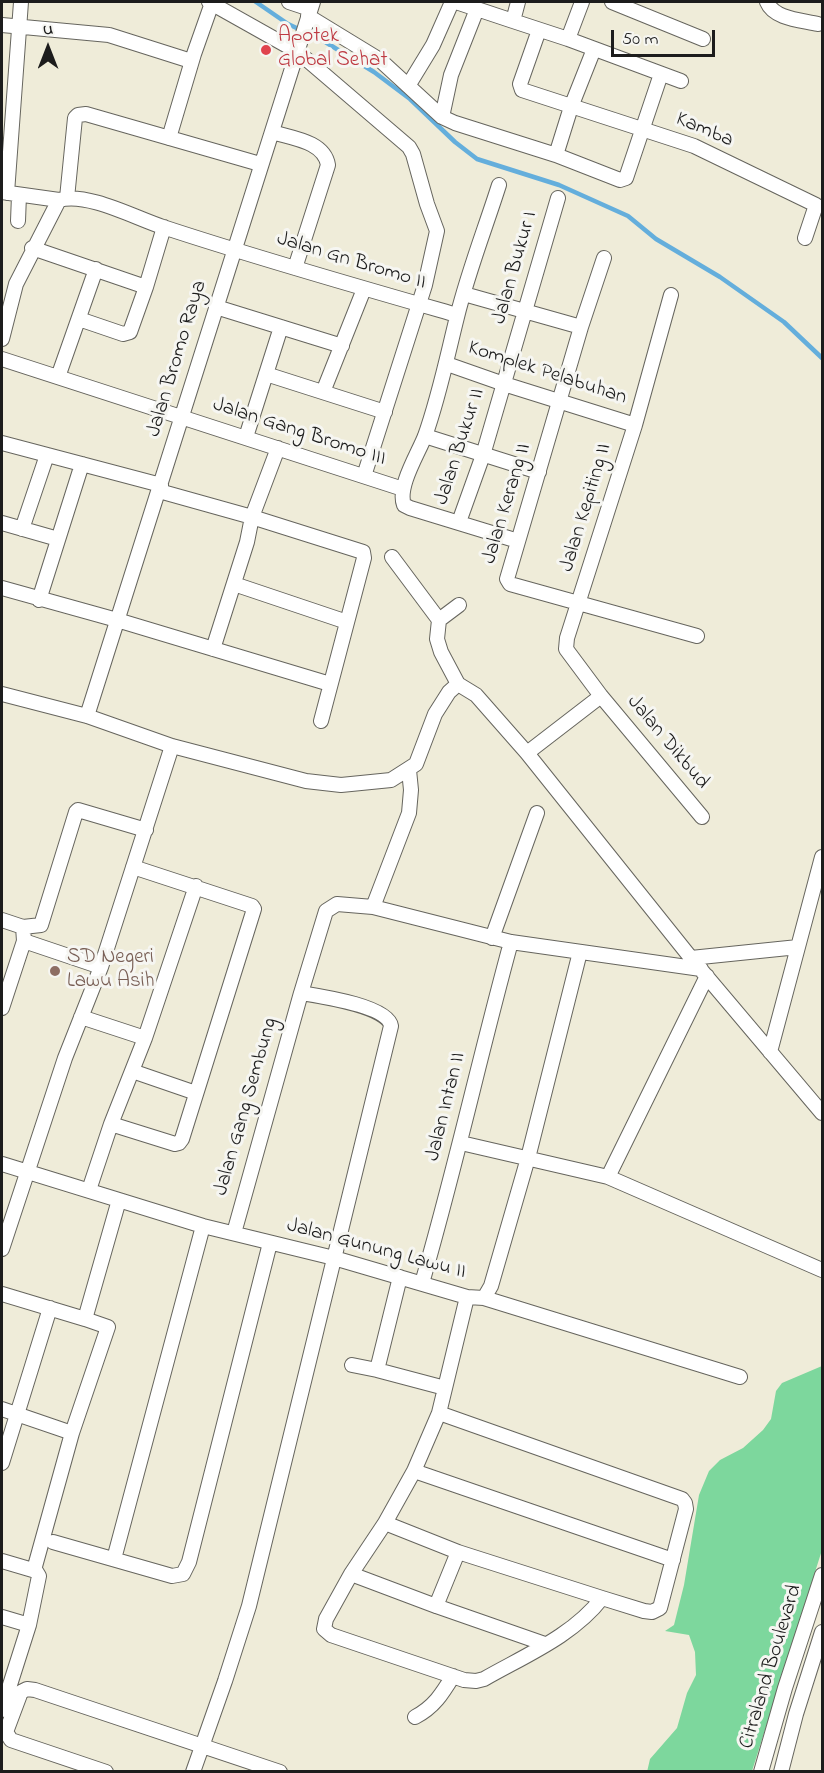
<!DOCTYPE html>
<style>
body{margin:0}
#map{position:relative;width:824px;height:1773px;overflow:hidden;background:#efecd9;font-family:"Indie Flower",sans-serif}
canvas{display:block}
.frame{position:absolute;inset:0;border:3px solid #1c1c1c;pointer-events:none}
.north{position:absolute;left:18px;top:18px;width:60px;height:60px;-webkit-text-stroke:4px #f6f6f2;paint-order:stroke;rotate:0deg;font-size:16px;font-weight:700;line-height:24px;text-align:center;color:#1c1c1c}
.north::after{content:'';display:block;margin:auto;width:21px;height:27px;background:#1c1c1c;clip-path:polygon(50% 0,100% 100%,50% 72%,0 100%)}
.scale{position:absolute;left:611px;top:30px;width:104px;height:27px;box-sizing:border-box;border:3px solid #1c1c1c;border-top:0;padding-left:8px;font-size:18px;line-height:21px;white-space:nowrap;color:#1c1c1c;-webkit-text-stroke:4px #f6f6f2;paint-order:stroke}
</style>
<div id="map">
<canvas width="824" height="1773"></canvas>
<div class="frame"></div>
<div class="north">U</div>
<div class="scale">50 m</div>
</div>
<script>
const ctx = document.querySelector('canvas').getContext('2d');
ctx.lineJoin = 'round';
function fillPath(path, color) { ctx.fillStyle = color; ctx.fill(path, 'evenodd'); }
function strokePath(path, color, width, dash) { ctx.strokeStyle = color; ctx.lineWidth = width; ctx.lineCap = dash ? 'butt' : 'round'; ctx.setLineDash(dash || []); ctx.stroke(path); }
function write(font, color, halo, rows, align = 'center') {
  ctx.font = font + ' "Indie Flower",sans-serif'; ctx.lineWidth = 6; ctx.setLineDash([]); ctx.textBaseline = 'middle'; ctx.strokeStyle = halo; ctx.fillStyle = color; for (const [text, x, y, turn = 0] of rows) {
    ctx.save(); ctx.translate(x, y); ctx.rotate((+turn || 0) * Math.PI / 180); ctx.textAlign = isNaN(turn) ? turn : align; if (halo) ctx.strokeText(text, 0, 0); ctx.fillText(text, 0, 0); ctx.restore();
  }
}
const green = new Path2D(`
 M 822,1366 L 822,1550 L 752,1771 L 647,1772 L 650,1759 L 677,1728 L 687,1693 L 696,1675 L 695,1652 L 689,1635 L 665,1631 L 674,1625 L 684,1585 L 699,1495 L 709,1471 L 720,1460 L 743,1448 L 763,1430 L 771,1419 L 776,1391 L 782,1383 Z`);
const stream = new Path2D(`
 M 256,2 L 288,24 L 322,40 L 374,72 L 410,99 L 455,142 L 477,159 L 559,185 L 628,216 L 656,239 L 720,277 L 784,322 L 822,358`);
const minor = new Path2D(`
 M 209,2 L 298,52 L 409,147 L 413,154 L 427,204 L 437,231 L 425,285 L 364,476
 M 289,2 L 310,9
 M 456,2 L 513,21
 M 518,2 L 513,21 L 568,39 L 681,81
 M 612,2 L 703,39
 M 767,2 C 774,19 801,20 818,24
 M 308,16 L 380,60 L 442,117 L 455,123 L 556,155 L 620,180 L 626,178 L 661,74
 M 2,25 L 109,35 L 191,61
 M 539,30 L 520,84 L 522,90 L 694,146 L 816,205 L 805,238
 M 568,39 L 582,2
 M 408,86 L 433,45 L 452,2
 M 442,117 L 451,75 L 477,9
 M 272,132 C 291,138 324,141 328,165 L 295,268
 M 169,138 L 194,54 L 212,3
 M 556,155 L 571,107 L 594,49
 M 499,185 C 485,229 468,272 457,317 C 447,357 439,397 425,436 C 418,454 397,487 404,505 L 410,508 L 518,541
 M 2,192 L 59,200
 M 7,193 L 21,2
 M 67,198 L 75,118 L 78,115 L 86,114 L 260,164
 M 18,221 L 19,195
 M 32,248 L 146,287
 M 604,258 L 581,327 L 507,579 L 510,584 L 697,636
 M 464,294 L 581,327
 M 671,295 L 635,425 L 567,638 L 566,649 L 601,696 L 702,817
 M 216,307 L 342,346
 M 79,319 L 123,334 L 130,332 L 146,287 L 164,227
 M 2,339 L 16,284 L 59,200 C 88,192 135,218 163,227 C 260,259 359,287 457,315
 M 2,359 L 403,489
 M 447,364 L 504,384 L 635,425
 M 266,374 L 385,412
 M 58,377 L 96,269
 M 323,392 L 364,289
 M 425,436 L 539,472
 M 246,437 L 281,327
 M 2,443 L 161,485
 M 159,491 L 252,517 L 363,552 L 364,558 L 321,721
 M 459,522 L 483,455 L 558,198
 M 2,523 L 58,539
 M 22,529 L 47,455
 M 392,557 L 439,620
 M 234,584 L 347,622
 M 2,588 L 117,620 L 330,684
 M 39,600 L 82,464
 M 459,605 L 439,620 L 437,639 L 441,652 L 458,684 L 476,695 L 527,753 L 691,958 L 822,1113
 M 213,649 L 247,542 L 252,517 L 278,448
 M 2,694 L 87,716 L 172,746 L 306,781 L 341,785 L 391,780 L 416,764 L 435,714 L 449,692 L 458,684
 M 87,716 L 313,2
 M 527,753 L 601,696
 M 373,907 L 409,813 L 411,790 L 409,770
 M 2,920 L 23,927 L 41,925 L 76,812 L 78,810 L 146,830
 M 492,938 L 537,813
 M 24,941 L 101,967
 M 691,958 L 798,947
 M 707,976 L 608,1177 L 822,1270
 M 2,1008 L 24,941 L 23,927
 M 81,1017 L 145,1038 L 111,1124
 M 145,1038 L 196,886
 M 770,1052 L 822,857
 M 132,1071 L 196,1093
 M 461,1143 L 608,1177
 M 2,1164 L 203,1226 L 334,1258 L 467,1297 L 484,1298 L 740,1377
 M 89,1190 L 111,1124 L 175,1144 L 179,1143 L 182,1139 L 254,909 L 252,906 L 133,867
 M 234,1233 L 301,993
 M 2,1249 L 65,1058 L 101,967 L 172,746
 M 422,1283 C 455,1170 480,1055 511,942
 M 2,1294 L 85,1319 L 119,1200
 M 467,1297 L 439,1413 L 414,1471 L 385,1523 L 351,1574 L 326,1619 L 324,1629 L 331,1635 L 464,1680 L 476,1681 L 484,1679 C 524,1656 573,1636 602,1598
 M 484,1298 L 491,1286 L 528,1158 L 580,952
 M 352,1365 L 377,1370 L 400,1277
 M 377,1370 L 445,1388
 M 2,1409 L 72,1433
 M 2,1463 L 50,1308
 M 414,1471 L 673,1560
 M 385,1523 L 458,1552 L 602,1598 L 644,1611 L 652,1612 L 660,1608 L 686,1509 L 685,1503 L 682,1499 L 439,1413
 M 53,1542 L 172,1576 L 183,1574 L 189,1562 L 270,1243
 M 114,1559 L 203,1226
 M 2,1561 L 36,1571 L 39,1576 L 29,1625 L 2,1710
 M 34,1570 L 72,1433 L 108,1327 L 85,1319
 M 351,1574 L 436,1606 L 545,1644
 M 436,1606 L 458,1552
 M 2,1617 L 29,1625
 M 415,1717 C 434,1707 442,1694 453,1676
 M 106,1772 L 11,1740 L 6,1732 L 21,1692 L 27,1689 L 35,1690 L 280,1772
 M 193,1772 L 225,1681 L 249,1606 L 391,1026 C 388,1006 319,996 301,993 L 326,911 L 337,904 L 373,907 L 511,942 L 701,969
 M 761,1772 L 785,1688 L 822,1575
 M 781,1772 L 796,1714 L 822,1632`);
const markers = [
 [266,50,6,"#e0444e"],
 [55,971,6,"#8d6e63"]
];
const healthNames = [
 ["Apotek",278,38],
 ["Global Sehat",278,62]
];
const streetNames = [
 ["Kamba",704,131,23],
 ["Jalan Gn Bromo II",351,262,17],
 ["Jalan Bukur I",516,268,-74],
 ["Jalan Bromo Raya",178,359,-73],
 ["Komplek Pelabuhan",547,374,18],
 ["Jalan Gang Bromo III",299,433,18],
 ["Jalan Bukur II",461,447,-72],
 ["Jalan Kerang II",508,504,-73],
 ["Jalan Kepiting II",587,508,-73],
 ["Jalan Dikbud",667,743,50],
 ["Jalan Gang Sembung",247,1107,-74],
 ["Jalan Intan II",447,1107,-76],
 ["Jalan Gunung Lawu II",376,1250,15],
 ["Citraland Boulevard",772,1667,-73]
];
const educationNames = [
 ["SD Negeri",67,959],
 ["Lawu Asih",67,983]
];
fillPath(green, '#7dd79d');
strokePath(stream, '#64aedc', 4.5);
strokePath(minor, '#66655e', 16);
strokePath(minor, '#fff', 14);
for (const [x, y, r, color] of markers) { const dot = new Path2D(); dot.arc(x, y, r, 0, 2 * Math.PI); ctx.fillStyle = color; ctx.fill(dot); strokePath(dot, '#f6f6f2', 2); }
write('21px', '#be3a42', '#f6f6f2', healthNames, 'left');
write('21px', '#1c1c1c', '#f6f6f2', streetNames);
write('21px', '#785e54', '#f6f6f2', educationNames, 'left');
</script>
